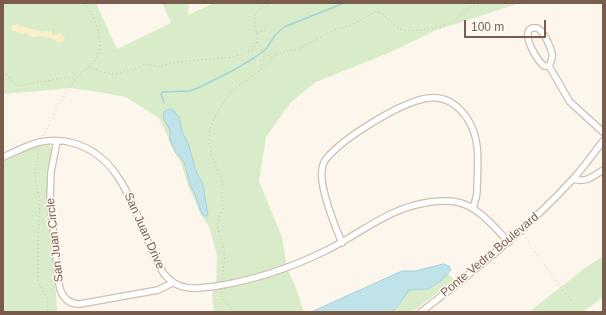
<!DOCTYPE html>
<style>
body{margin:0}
#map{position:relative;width:606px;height:315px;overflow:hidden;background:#fdf6ec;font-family:Helvetica,sans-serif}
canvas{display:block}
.frame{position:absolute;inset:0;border:4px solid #7a5c4d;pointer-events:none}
.scale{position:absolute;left:464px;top:20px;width:82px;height:18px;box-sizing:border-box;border:2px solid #7a5c4d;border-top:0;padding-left:5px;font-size:12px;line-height:14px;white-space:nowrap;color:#7a5c4d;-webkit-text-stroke:3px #fffaf3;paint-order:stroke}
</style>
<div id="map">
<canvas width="606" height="315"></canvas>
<div class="frame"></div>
<div class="scale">100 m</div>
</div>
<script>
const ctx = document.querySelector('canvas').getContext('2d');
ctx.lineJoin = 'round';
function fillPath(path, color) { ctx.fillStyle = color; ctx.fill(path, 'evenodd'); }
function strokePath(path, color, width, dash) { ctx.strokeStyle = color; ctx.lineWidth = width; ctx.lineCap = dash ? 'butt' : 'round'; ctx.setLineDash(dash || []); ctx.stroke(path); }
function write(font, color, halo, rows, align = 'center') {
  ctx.font = font + ' Helvetica,sans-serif'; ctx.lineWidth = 3; ctx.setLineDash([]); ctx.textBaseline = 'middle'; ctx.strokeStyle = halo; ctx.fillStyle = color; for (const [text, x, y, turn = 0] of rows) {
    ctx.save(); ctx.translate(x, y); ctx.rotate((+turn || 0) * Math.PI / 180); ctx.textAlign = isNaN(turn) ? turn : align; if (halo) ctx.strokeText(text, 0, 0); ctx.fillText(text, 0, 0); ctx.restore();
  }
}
const green = new Path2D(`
 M 3,3 L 96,3 L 117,49 L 171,23 L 162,3 L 189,3 L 188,15 L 214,3 L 520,3 L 434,31 L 391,52 L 316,82 L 291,102 L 266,137 L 259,181 L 282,237 L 287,267 L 296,289 L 304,312 L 214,312 L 212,294 L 216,286 L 217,256 L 214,244 L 209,227 L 200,213 L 188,185 L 181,163 L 170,143 L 167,135 L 159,118 L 126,97 L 99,92 L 71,88 L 3,94 Z
 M 49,145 L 52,150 L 47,176 L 49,220 L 56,293 L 57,312 L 3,312 L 3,161 L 37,146 Z
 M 603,256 L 603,297 L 583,312 L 529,312 L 585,268 Z
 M 448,273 L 454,280 L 412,312 L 392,312 L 399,305 L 409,290 C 428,289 435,288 448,273 Z`);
const sand = new Path2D(`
 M 17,24 L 21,27 C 27,26 33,31 40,31 L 42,33 L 45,31 L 49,32 L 51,30 L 53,35 L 62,33 L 65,39 L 60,43 L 48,37 L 40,36 L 31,37 L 25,32 L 24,32 L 25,34 L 24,35 L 12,30 L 11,26 Z`);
const water = new Path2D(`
 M 170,109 L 173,110 L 179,117 L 182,132 L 188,143 L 196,171 L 204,187 L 204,191 L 208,216 L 205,216 L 202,214 L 195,194 L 190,185 L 184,162 L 175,152 L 170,140 L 170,130 L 164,120 L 163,115 L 164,112 Z
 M 444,264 L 449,266 L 451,270 L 442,280 L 428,289 L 409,290 L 399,305 L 392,312 L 311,312 L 402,271 L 415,271 Z`);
const stream = new Path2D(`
 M 164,103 L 161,94 L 163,92 L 190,91 L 200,87 L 232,71 L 254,58 L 267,48 L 275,35 L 284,27 L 344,3`);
const path = new Path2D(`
 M 257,33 L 266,30
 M 264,54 L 274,58
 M 89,67 L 102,72 L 112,74 L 120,73 L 147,64 L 159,67 L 177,62 L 231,57 L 244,54 L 253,49 L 257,42
 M 261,69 L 264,58 L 263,53 L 258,44 L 254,19 L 255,14 L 258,11 L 271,3
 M 3,72 C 10,75 11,84 18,86 L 62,78 L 75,78
 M 43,136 C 53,117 62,97 75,80 C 81,71 95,65 98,55 C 103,38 95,15 83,3
 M 39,149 L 35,174 L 36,186 L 40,198 L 38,242 L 38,282 L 47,298 L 48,312
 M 524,234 L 532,248 L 554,277 L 560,287 L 573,302
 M 222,279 L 225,254 L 217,225 L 220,215 L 223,210 L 222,196 L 222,181 L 211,154 L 209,140 L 210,130 L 212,123 L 225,100 L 232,91 L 261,70 L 278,54 L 300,48 L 332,31 L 352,25 L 375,12 L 381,13 L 398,28 L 403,30 L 413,31 L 434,28 L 450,23 L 469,8 L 480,3
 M 222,292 L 222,298 L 235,312`);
const minor = new Path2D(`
 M 532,28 L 537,28 C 544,31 550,46 552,53 C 553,57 551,62 549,66 L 544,66 C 537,60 524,39 529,30 Z
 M 549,66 L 570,102 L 603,132
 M 57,141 L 51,172 L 50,200 L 59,284 C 61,296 67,304 80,304 L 158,290 L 172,283
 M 3,157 C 15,152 27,145 40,142 C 51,140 63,140 73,143 C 130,158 137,231 164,274 C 178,292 197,289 217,286 C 254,280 290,268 323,252 C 361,234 387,208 430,202 C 439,201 448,200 457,202 C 478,206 494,227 509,242
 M 573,179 C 586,183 592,177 603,170
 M 342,243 C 335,227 319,186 322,170 C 322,167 324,162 326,159 C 343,138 402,101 429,98 C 446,96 458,105 467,118 C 482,140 477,167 477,192 L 476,198 L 473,208
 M 421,312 C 474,271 527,229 573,179 C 584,167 593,154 603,141`);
const streetNames = [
 ["San Juan Drive",144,231,66],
 ["San Juan Circle",55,240,-96],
 ["Ponte Vedra Boulevard",490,255,-40]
];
fillPath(green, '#d8ecc9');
fillPath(sand, '#fcefc7');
fillPath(water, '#bfe3e8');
strokePath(water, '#a5d3da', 1);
strokePath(stream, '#a5d3da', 1.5);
strokePath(minor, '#d1beb0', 8);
strokePath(path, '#d9b8a5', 1, [1, 3]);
strokePath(minor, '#fff', 5.5);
write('12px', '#7a5c4d', '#fffaf3', streetNames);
</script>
